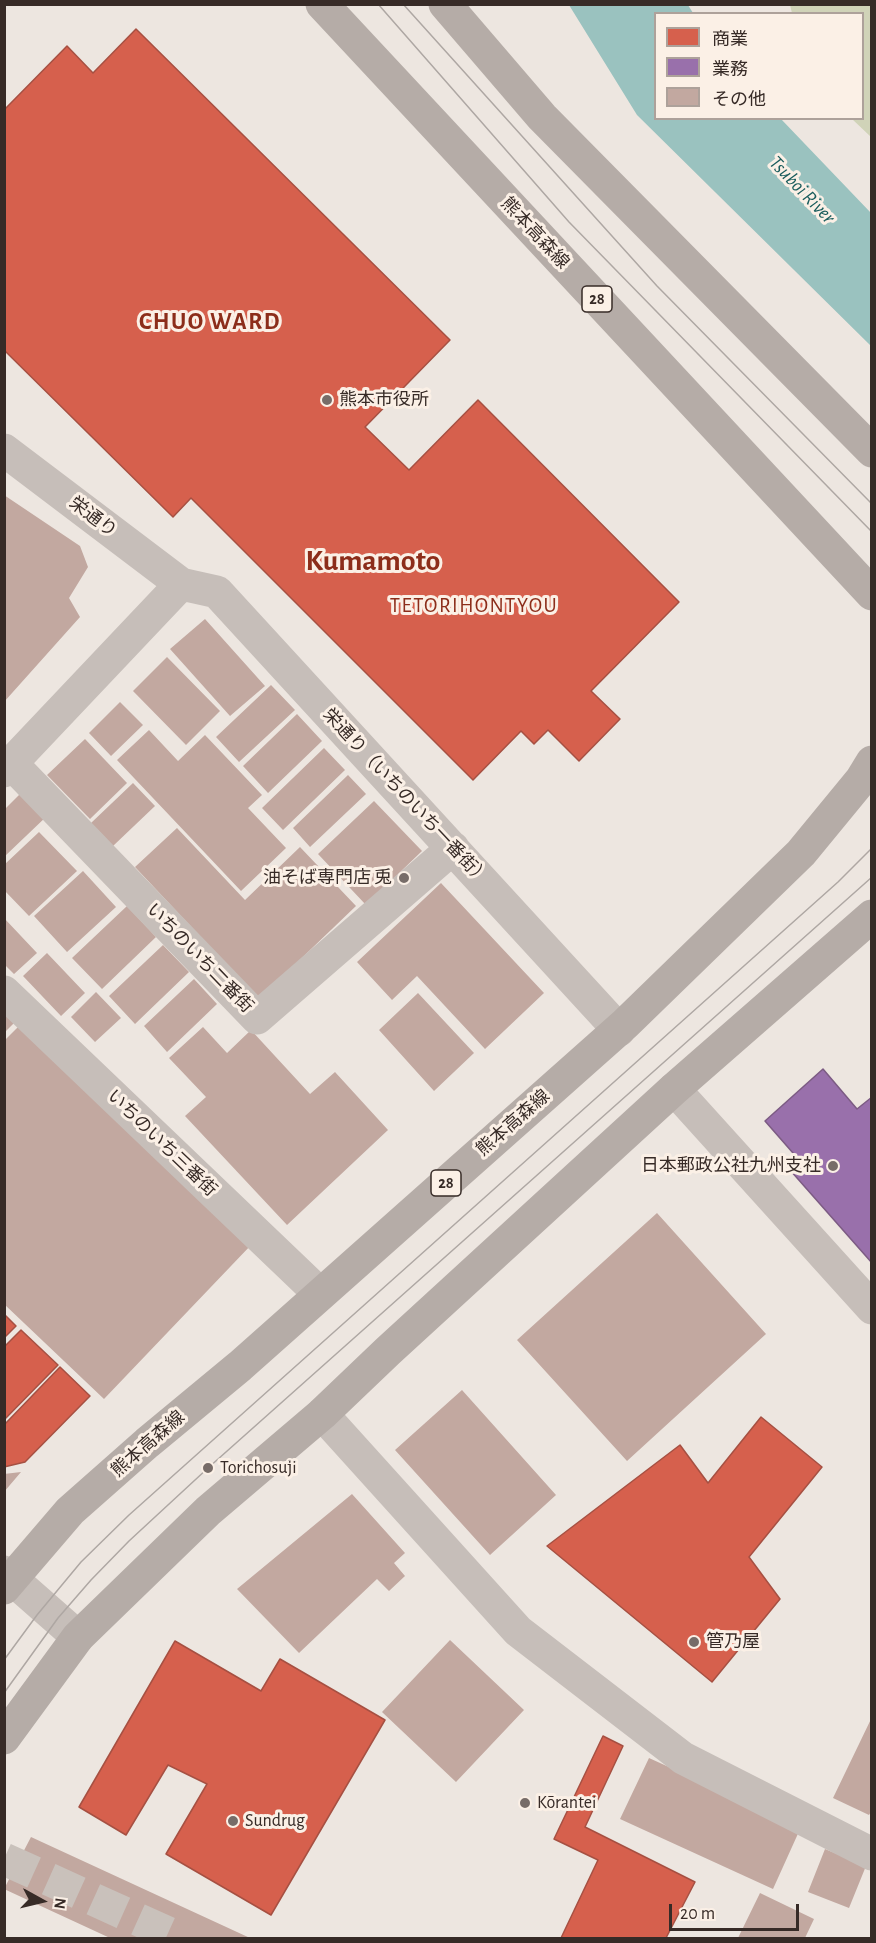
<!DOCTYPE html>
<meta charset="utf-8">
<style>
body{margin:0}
#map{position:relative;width:876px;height:1943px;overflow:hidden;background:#ede6e0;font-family:"Alegreya Sans","Noto Sans JP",sans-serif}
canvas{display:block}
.frame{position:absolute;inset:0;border:6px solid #372b27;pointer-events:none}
.legend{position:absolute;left:654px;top:12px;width:210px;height:108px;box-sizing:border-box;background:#fbf0e6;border:2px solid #ada19a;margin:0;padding:8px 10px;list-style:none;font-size:18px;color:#372b27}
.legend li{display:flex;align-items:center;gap:12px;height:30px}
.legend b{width:30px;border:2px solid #ada19a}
.north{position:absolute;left:12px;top:1871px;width:60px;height:60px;-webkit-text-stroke:4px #fbf0e6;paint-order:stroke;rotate:98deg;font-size:16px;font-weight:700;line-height:24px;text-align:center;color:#372b27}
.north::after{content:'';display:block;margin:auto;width:21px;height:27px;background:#372b27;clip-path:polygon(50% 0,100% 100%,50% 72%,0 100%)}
.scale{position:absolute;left:669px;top:1904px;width:130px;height:27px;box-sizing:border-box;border:3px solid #372b27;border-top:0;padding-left:8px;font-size:18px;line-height:21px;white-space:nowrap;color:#372b27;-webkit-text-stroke:4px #fbf0e6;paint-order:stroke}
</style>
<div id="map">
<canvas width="876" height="1943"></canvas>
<div class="frame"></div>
<ul class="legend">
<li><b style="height:16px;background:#d6604d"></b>商業</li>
<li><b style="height:16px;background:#9970ab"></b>業務</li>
<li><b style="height:16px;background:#c2a8a0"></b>その他</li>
</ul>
<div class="north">N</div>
<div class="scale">20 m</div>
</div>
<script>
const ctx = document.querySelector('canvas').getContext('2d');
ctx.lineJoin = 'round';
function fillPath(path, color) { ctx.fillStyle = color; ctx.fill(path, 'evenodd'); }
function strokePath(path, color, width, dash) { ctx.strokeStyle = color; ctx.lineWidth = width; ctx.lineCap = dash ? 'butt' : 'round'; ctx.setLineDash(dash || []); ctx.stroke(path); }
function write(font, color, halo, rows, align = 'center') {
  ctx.font = font + ' "Alegreya Sans","Noto Sans JP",sans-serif'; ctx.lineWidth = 6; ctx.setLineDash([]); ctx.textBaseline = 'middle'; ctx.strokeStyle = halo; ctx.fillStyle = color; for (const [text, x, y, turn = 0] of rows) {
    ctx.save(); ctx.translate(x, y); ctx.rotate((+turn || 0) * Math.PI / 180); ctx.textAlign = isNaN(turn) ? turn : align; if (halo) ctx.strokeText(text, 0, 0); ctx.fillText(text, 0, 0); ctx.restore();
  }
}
const green = new Path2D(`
 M 790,5 L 871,5 L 871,137 L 852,119 L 862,118 L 862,14 L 792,13 Z`);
const water = new Path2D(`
 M 569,5 L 688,5 L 693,13 L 656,14 L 656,118 L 781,119 L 871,213 L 871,346 L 637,115 Z`);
const shops = new Path2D(`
 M 136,29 L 450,340 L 365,427 L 409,470 L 478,400 L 679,602 L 591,691 L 620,719 L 579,761 L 548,730 L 534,744 L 521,731 L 473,780 L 191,498 L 173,517 L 4,350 L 4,110 L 67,46 L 93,73 Z
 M 4,1314 L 16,1326 L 4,1338 Z
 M 21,1330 L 58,1365 L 4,1420 L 4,1347 Z
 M 60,1367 L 90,1396 L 25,1462 L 4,1467 L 4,1425 Z
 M 761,1417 L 822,1467 L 749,1557 L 780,1599 L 712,1682 L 547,1546 L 680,1445 L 708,1483 Z
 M 175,1641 L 261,1691 L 280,1659 L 385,1720 L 271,1915 L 166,1854 L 207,1784 L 168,1765 L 126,1835 L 79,1807 Z
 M 603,1736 L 623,1746 L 585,1827 L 695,1882 L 666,1938 L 561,1938 L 598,1860 L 554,1839 Z`);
const offices = new Path2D(`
 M 823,1069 L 857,1109 L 872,1097 L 872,1263 L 790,1170 L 800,1161 L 765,1121 Z`);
const building = new Path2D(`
 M 4,495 L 80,546 L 88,567 L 69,598 L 80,617 L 4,702 Z
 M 205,619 L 265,686 L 230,716 L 170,649 Z
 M 167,657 L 220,711 L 186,745 L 133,691 Z
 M 271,685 L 295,710 L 239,762 L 216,737 Z
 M 120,702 L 143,725 L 111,756 L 89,733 Z
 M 297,714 L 322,741 L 268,793 L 243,766 Z
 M 149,730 L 178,761 L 205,735 L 262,795 L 248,808 L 286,848 L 241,891 L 117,760 Z
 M 85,739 L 127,783 L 90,819 L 47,775 Z
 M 324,748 L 345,770 L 283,830 L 262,808 Z
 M 348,775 L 366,794 L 310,847 L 293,828 Z
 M 133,783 L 155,806 L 113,846 L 91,823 Z
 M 24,790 L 48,815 L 4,857 L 4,810 Z
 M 374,801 L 422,851 L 366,905 L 318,854 Z
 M 177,828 L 245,900 L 300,847 L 356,906 L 259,999 L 135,867 Z
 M 39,832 L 77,871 L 29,916 L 4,890 L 4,865 Z
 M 83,871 L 116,907 L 67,952 L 34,916 Z
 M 441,883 L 544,993 L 485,1049 L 417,976 L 392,1000 L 357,962 Z
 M 127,906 L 156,937 L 102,989 L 72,958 Z
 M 4,918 L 37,953 L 14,974 L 4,964 Z
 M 163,945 L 189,972 L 135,1024 L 109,996 Z
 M 47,953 L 85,993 L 61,1016 L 23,976 Z
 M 194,979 L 217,1004 L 167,1052 L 144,1026 Z
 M 96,992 L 121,1018 L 95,1042 L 71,1017 Z
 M 418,993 L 474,1053 L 434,1091 L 379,1030 Z
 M 4,1007 L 18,1019 L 4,1033 Z
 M 23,1022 L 252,1244 L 104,1399 L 4,1304 L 4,1041 Z
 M 203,1027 L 227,1053 L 251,1030 L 310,1094 L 335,1072 L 388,1130 L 287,1225 L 185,1116 L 206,1097 L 169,1058 Z
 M 657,1213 L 766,1334 L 627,1461 L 517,1340 Z
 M 462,1390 L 556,1495 L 490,1555 L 395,1450 Z
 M 21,1472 L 4,1492 L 4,1474 Z
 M 352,1494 L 405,1553 L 394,1563 L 405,1576 L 389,1591 L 377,1579 L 299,1653 L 237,1589 Z
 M 450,1640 L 524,1710 L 456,1782 L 382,1712 Z
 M 872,1717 L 872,1810 L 869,1815 L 833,1798 Z
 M 649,1758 L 801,1827 L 773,1889 L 620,1819 Z
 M 31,1837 L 250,1938 L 110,1938 L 4,1889 Z
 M 825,1849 L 866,1866 L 849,1908 L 808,1892 Z
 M 760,1893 L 814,1919 L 805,1938 L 738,1938 Z`);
const streetTunnel = new Path2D(`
 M 4,1859 L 179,1938`);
const street = new Path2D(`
 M 4,450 L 181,584 L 217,592 L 619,1030
 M 12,764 L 257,1018 L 453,848
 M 4,771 L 181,584
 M 4,992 L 320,1294
 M 674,1089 L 872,1308
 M 322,1414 L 518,1631 L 683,1758 L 872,1854
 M 4,1572 L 78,1637`);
const primary = new Path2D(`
 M 322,4 L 872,594
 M 445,4 L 542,117 L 872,451
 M 4,1588 L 70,1511 L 147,1443 L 240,1366 L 625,1024 L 801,853 L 861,780 L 872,762
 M 4,1738 L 78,1637 L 208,1511 L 322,1414 L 388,1351 L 674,1089 L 872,916`);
const tram = new Path2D(`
 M 378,4 L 569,222 L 872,532
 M 403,4 L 657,286 L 872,504
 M 4,1660 L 37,1615 L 81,1562 L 129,1515 L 838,882 L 872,848
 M 4,1693 L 58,1618 L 91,1580 L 129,1541 L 208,1468 L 872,877`);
const markers = [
 [327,400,6,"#776c68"],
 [404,878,6,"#776c68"],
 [833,1166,6,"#776c68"],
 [208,1468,6,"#776c68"],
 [694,1642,6,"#776c68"],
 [525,1803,6,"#776c68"],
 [233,1821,6,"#776c68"]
];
const shields = [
 [597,299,30],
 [446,1183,30]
];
const shieldNames = [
 ["28",597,299],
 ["28",446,1183]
];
const streetNames = [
 ["熊本高森線",535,233,47],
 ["栄通り",93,517,37],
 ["栄通り（いちのいち一番街）",406,797,47],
 ["いちのいち二番街",200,958,46],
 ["熊本高森線",513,1123,-41],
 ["いちのいち三番街",162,1143,44],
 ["熊本高森線",148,1444,-41]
];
const poiNames = [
 ["熊本市役所",339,400],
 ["油そば専門店 兎",392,878,"right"],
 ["日本郵政公社九州支社",821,1166,"right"],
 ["Torichosuji",220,1468],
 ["管乃屋",706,1642],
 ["Kōrantei",537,1803],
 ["Sundrug",245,1821]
];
const waterNames = [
 ["Tsuboi River",802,190,46]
];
const quarterNames = [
 ["TETORIHONTYOU",474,606]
];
const districtNames = [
 ["CHUO WARD",210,322]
];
const townNames = [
 ["Kumamoto",373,561]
];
fillPath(green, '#d0d3b8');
fillPath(water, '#9ac2bf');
fillPath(shops, '#d6604d');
strokePath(shops, '#a65042', 1.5);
fillPath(offices, '#9970ab');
strokePath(offices, '#7c5b83', 1.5);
fillPath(building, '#c2a8a0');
strokePath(streetTunnel, '#c9c1bb', 33, [33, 16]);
strokePath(street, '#c6beb9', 33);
strokePath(primary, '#b5aca7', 33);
strokePath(tram, '#aea7a3', 1.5);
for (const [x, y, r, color] of markers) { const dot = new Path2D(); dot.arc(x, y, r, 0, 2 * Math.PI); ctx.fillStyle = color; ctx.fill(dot); strokePath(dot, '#fbf0e6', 2); }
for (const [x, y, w] of shields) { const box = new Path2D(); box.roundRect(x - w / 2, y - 13, w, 26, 4.5); ctx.fillStyle = '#fbf0e6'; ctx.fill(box); strokePath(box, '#372b27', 1.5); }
write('bold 16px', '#372b27', null, shieldNames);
write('18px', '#372b27', '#fbf0e6', streetNames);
write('18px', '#372b27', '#fbf0e6', poiNames, 'left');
write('italic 20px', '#195c5c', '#fbf0e6', waterNames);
ctx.letterSpacing = '1.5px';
write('21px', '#8c2d1a', '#fbf0e6', quarterNames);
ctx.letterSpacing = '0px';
ctx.letterSpacing = '1.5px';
write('bold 24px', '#8c2d1a', '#fbf0e6', districtNames);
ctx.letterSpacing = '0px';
write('bold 30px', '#8c2d1a', '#fbf0e6', townNames);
</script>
